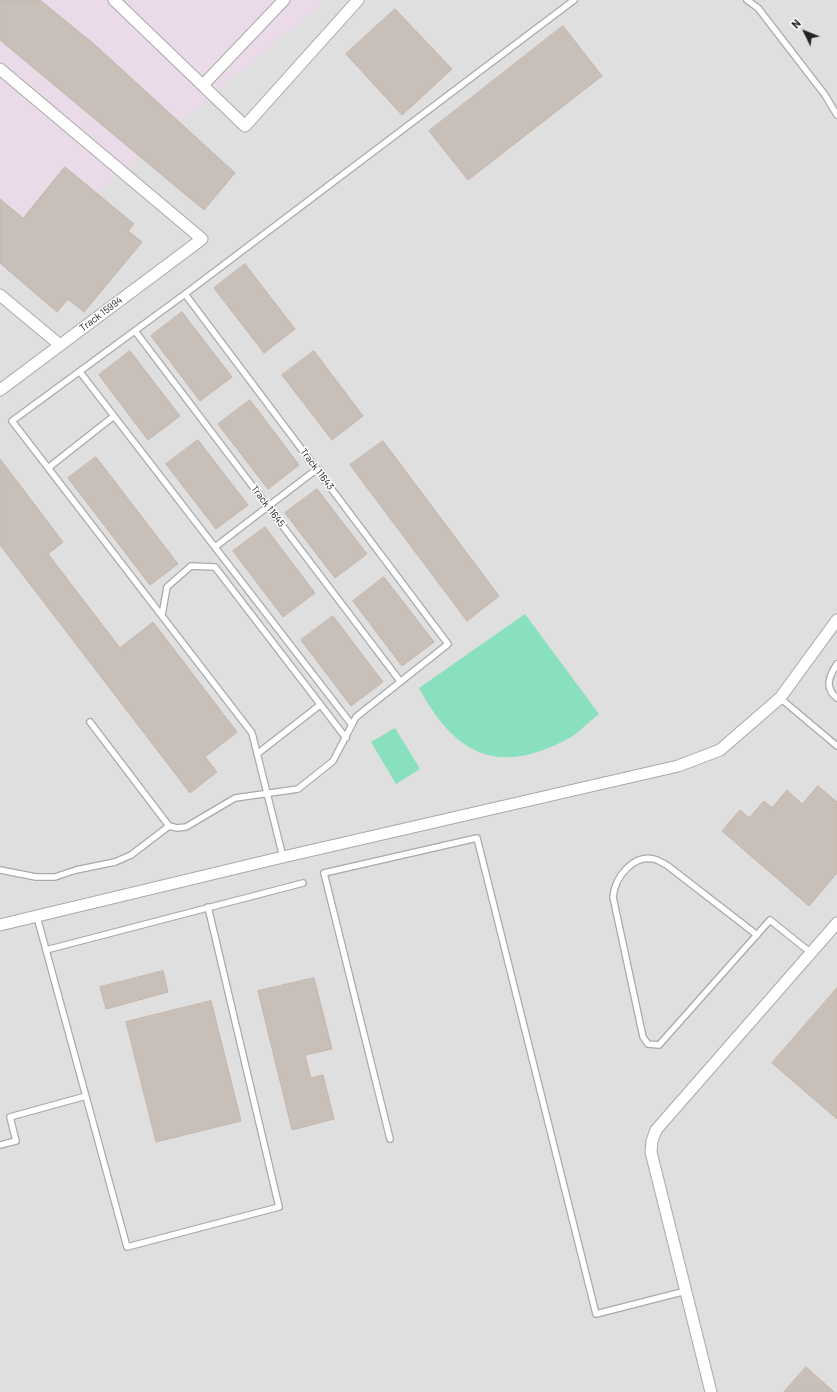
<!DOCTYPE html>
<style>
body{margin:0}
#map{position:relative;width:837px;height:1392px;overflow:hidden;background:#f2efe9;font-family:Barlow,sans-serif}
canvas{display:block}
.north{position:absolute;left:785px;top:12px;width:40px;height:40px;-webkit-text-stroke:3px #fff;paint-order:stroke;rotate:313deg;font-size:11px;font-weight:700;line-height:16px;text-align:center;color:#222}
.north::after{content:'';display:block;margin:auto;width:14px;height:18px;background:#222;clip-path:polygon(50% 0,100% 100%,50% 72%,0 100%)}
</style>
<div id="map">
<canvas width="837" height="1392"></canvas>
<div class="north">N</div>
</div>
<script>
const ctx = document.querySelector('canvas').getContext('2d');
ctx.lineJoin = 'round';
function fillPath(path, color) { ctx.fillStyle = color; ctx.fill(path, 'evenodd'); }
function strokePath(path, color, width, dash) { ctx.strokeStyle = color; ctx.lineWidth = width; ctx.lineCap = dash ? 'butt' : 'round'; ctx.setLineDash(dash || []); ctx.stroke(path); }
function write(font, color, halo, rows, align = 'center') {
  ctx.font = font + ' Barlow,sans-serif'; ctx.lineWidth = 3; ctx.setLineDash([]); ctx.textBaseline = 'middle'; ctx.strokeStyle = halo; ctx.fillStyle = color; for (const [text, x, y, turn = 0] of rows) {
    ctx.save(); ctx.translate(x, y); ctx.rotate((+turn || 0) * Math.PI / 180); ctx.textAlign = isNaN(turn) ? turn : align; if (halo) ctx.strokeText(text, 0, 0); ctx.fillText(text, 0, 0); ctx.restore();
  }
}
const residential = new Path2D(`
 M 0,0 L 837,0 L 837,1392 L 0,1392 Z`);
const industrial = new Path2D(`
 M 0,0 L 326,0 L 0,273 Z`);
const pitch = new Path2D(`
 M 525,614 L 599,714 C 590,721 582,729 573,736 C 561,743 547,749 534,753 C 477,770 444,734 419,688 Z
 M 395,728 L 420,769 L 396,784 L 371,742 Z`);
const building = new Path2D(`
 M 0,0 L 40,0 L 94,44 L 235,173 L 204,210 L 0,40 Z
 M 395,9 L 452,69 L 402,115 L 346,54 Z
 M 563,26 L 602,76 L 468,180 L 429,131 Z
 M 65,167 L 134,224 L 128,231 L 142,242 L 84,312 L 68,299 L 57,312 L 0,263 L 0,199 L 23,218 Z
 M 245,264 L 295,329 L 264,353 L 214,288 Z
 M 182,312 L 232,377 L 200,401 L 151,336 Z
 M 130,351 L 180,416 L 148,440 L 99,375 Z
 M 314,351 L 363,416 L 332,440 L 282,375 Z
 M 250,400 L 299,465 L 268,489 L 218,424 Z
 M 198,440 L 248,505 L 216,529 L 166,464 Z
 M 383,441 L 499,596 L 467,621 L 350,465 Z
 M 96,457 L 178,564 L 150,585 L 68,478 Z
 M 0,459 L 63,542 L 48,554 L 120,648 L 153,622 L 237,732 L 205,757 L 217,772 L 190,793 L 0,545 Z
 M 317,489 L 367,554 L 335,578 L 285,513 Z
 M 265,527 L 315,593 L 283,617 L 233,551 Z
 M 384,577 L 434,642 L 402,666 L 353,601 Z
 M 333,616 L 383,682 L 351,706 L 301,640 Z
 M 818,786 L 837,802 L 837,873 L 809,906 L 722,831 L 740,810 L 749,818 L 764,801 L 772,808 L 787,790 L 802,804 Z
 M 163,971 L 168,992 L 106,1009 L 100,987 Z
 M 314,978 L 332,1049 L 305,1055 L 311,1078 L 323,1075 L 334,1119 L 292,1130 L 258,991 Z
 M 837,988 L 837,1119 L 772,1063 Z
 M 211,1001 L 241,1121 L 156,1142 L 126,1022 Z
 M 806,1367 L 834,1392 L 784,1392 Z`);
const service = new Path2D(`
 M 747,0 L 758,8 L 825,95 L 837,115
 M 135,331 L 400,681
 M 80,372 L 352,725
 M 48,468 L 114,416
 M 215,547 L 317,469
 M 162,615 L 167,587 L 191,566 L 215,567 L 346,738
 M 837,664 C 829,676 824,688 837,698
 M 780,698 L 837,746
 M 90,722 L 169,826 L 177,828 L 186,827 L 235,798 L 298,789 L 333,761 L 356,717 L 448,644 L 185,294
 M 257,754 L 320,705
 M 283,857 L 252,733 L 12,421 L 185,294 L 574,0
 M 0,870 L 36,877 L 55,877 L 76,870 L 115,862 L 131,855 L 169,826
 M 37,917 L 127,1247 L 279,1207 L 208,907
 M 757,935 L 668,866 C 665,864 661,862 657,860 C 634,852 615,877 613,897 L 643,1037 L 648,1044 L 659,1045 L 770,920 L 811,953
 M 46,950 L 303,883
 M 390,1139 L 324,873 L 477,838 L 596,1314 L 686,1291
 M 0,1145 L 16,1141 L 10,1117 L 86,1096`);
const minor = new Path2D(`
 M 114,0 L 245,126 L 358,0
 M 0,69 L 202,239 L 0,390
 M 203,85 L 284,0
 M 0,295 L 60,345
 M 0,925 L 283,857 L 678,766 L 720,750 L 780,698 L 837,620
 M 711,1392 L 651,1152 L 652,1141 L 656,1130 L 837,923`);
const streetNames = [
 ["Track 15994",101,314,-37],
 ["Track 11643",317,469,53],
 ["Track 11645",268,506,53]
];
fillPath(residential, '#e0dfdf');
fillPath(industrial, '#ebdbe8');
fillPath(pitch, '#88e0be');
fillPath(building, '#c7bfb8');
strokePath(building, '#c4b6ab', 1);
strokePath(service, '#a9a9a9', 8);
strokePath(minor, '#a9a9a9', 13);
strokePath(service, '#fff', 5.5);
strokePath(minor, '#fff', 11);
write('10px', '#222', '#fff', streetNames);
</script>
